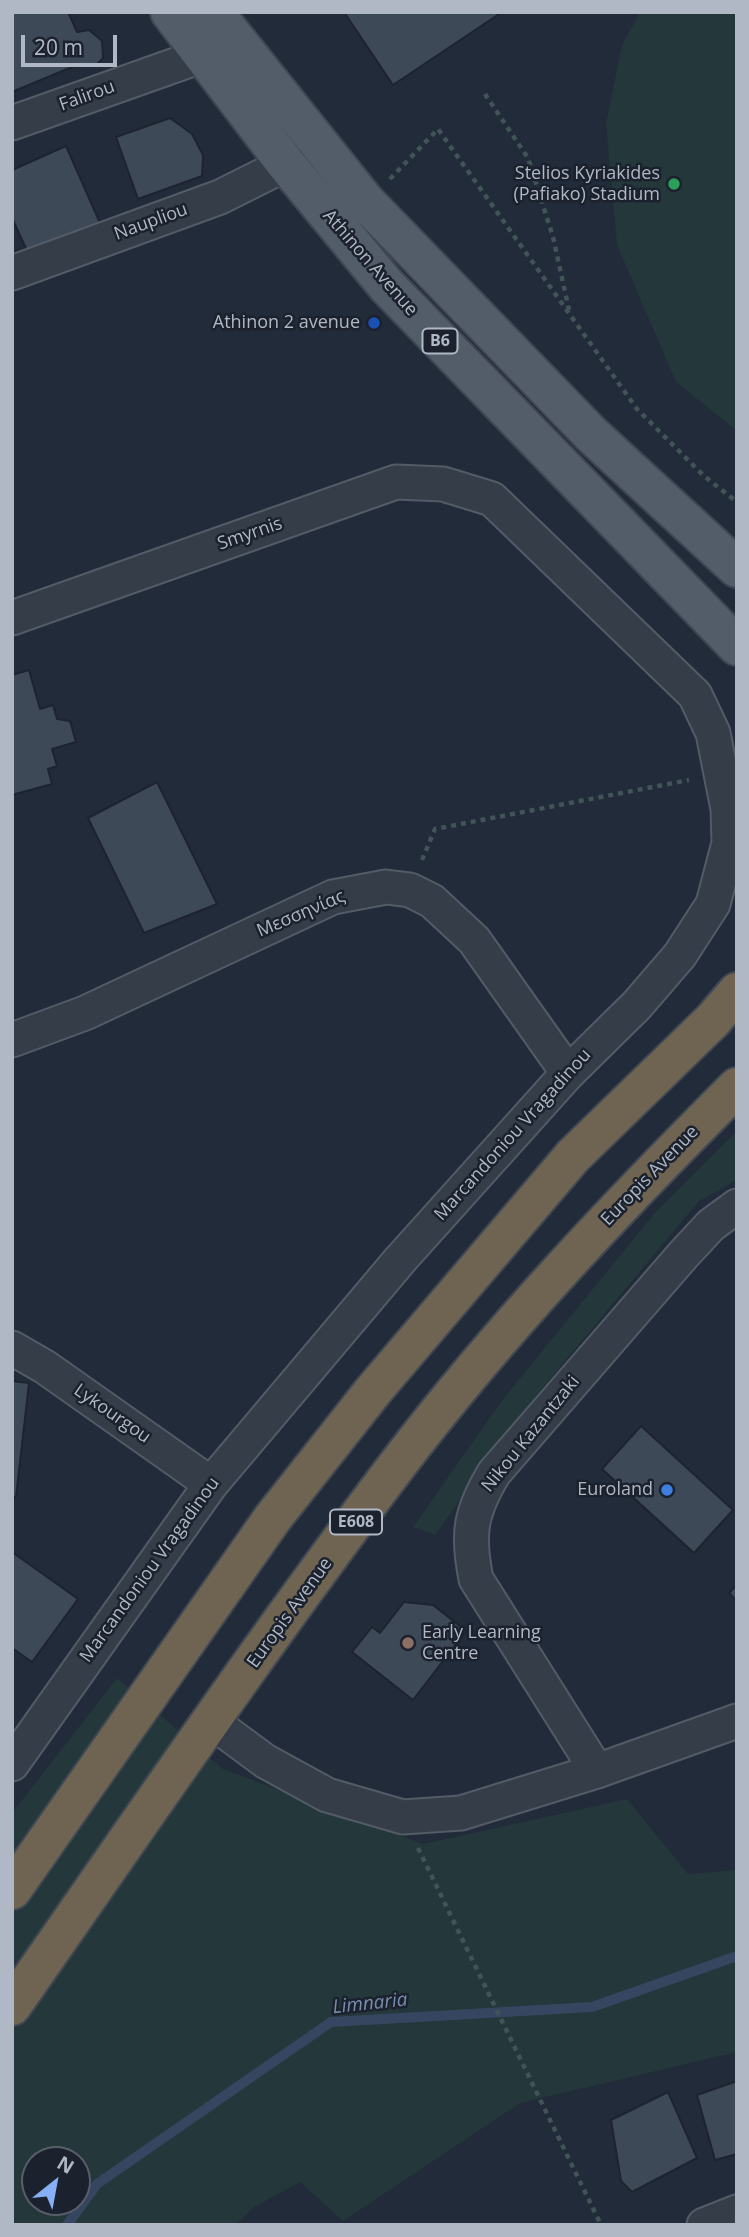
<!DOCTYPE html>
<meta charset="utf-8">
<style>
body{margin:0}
#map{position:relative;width:749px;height:2237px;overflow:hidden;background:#222b39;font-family:"Open Sans",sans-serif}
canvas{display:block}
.frame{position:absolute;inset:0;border:14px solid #b0b8c5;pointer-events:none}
.north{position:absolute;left:21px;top:2146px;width:70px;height:70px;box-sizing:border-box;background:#1b222e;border:2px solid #575e6a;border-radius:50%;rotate:31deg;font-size:19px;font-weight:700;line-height:28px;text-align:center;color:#b0b8c5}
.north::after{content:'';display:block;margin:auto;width:24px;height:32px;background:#86aff5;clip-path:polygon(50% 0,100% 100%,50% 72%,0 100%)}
.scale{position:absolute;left:21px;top:35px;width:96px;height:32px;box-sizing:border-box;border:4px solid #b0b8c5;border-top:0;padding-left:9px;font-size:21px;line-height:24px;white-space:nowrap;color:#b0b8c5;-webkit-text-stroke:5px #1b222e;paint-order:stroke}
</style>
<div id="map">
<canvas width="749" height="2237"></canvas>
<div class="frame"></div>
<div class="north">N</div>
<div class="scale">20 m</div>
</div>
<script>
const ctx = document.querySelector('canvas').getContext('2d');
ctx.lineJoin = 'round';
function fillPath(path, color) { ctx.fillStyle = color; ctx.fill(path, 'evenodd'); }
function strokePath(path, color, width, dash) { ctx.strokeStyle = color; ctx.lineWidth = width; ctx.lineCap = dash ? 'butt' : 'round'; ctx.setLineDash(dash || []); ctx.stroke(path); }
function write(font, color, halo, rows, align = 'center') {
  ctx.font = font + ' "Open Sans",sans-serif'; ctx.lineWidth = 5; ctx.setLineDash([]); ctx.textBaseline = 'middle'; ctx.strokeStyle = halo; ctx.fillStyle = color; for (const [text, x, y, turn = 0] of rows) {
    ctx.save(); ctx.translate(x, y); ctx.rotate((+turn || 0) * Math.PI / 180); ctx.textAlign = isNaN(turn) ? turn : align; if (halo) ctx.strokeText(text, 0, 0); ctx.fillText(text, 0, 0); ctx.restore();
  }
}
const green = new Path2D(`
 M 640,12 L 737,12 L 737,431 L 676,382 L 617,245 L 606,124 L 622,45 Z
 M 737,1131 L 737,1180 L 699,1201 L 535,1397 L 435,1535 L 413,1527 L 503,1399 L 654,1214 Z
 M 117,1678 L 223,1769 L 423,1844 L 627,1799 L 688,1874 L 737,1870 L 737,2052 L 520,2103 L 343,2221 L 300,2182 L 254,2207 L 236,2225 L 12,2225 L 12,1813 ZM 35,2160 L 77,2160 L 77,2202 L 35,2202 Z`);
const stream = new Path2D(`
 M 67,2225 L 97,2184 L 331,2022 L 592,2007 L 737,1956`);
const building = new Path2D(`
 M 12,12 L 68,12 L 77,32 L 89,30 L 102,41 L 103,58 L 97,64 L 72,67 L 12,92 Z
 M 344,12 L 502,12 L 393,85 Z
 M 170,118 L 192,134 L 203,155 L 202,176 L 138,199 L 116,137 Z
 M 66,146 L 100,223 L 29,255 L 12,218 L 12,170 Z
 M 29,670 L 40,709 L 53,705 L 57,719 L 70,721 L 76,742 L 52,749 L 57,766 L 48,769 L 52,784 L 12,795 L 12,675 Z
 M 157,782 L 217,904 L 144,933 L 88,818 Z
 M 12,1381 L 29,1383 L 16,1497 L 12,1497 Z
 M 641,1426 L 733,1510 L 694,1553 L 602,1469 Z
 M 12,1552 L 78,1599 L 32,1662 L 12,1648 Z
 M 737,1585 L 737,1601 L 729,1593 Z
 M 404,1602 L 433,1605 L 466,1631 L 413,1700 L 352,1652 L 372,1627 L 380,1633 Z
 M 737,2081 L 737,2154 L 715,2160 L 697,2095 Z
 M 668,2092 L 697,2158 L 632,2192 L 621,2181 L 611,2120 Z`);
const path = new Path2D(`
 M 485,94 L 528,158 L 553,237 L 569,310
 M 390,179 L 438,129 L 637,409 L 704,476 L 737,502
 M 422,860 L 435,829 L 689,780
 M 418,1848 L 601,2225`);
const street = new Path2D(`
 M 12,123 L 201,56
 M 12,273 L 220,197 L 286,164
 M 12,618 L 396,482 L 443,484 L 492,499 L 695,695 L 713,733 L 728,809 L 729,843 L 713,904 L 680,955 L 637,1005 L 568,1073 L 400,1260 L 211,1484 L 12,1764
 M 12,1040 L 85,1013 L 333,897 L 386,887 L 410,890 L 432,901 L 474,940 L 568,1073
 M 12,1348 L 45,1367 L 211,1484
 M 211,1721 L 265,1761 L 327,1795 L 403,1817 L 461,1813 L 597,1771 L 737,1721
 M 597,1771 L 476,1579 C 467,1534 470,1513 494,1473 L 684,1254 L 711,1225 L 737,1206
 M 704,2225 L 737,2212`);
const primary = new Path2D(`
 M 170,12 L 286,164 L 387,286 L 737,646
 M 214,12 L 365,201 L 591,434 L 737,568`);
const highway = new Path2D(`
 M 12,1890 L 272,1519 L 373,1391 L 573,1156 L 713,1020 L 737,992
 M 12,2006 C 139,1824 264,1640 398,1464 C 501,1329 618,1206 737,1087`);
const markers = [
 [674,184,7,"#2e9e5b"],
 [374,323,7,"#1a4fb4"],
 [667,1490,7,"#3f7fe0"],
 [408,1643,7,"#8d6e63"]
];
const shields = [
 [440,341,35],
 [356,1522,52]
];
const shieldNames = [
 ["B6",440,341],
 ["E608",356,1522]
];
const streetNames = [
 ["Falirou",87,96,-20],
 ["Naupliou",151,222,-20],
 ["Athinon Avenue",370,263,49],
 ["Smyrnis",250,534,-19],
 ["Μεσσηνίας",301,914,-23],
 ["Marcandoniou Vragadinou",513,1135,-48],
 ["Europis Avenue",650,1176,-46],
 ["Lykourgou",112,1414,35],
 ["Nikou Kazantzaki",531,1434,-51],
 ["Marcandoniou Vragadinou",150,1570,-54],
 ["Europis Avenue",290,1613,-54]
];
const poiNames = [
 ["Stelios Kyriakides",660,174],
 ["(Pafiako) Stadium",660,195],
 ["Athinon 2 avenue",360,323],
 ["Euroland",653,1490],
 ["Early Learning",422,1633,"left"],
 ["Centre",422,1654,"left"]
];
const waterNames = [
 ["Limnaria",370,2004,-6]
];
fillPath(green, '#24373a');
strokePath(stream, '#364660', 10);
fillPath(building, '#3e4958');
strokePath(building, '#1d2430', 2);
strokePath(street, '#535b67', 37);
strokePath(primary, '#3f4652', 42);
strokePath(highway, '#404854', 42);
strokePath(path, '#415457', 4.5, [5, 5]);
strokePath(street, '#353d49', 33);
strokePath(primary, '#535c69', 38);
strokePath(highway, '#6f6452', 38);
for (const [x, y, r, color] of markers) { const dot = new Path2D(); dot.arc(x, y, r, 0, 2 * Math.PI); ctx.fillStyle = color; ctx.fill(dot); strokePath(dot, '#1b222e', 2.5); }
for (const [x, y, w] of shields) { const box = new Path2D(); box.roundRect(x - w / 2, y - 12.5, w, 25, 5); ctx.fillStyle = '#1b222e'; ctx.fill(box); strokePath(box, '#b0b8c5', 2); }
write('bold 16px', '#b0b8c5', null, shieldNames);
write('18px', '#b0b8c5', '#1b222e', streetNames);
write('18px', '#b0b8c5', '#1b222e', poiNames, 'right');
write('italic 19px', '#798ead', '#1b222e', waterNames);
</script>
